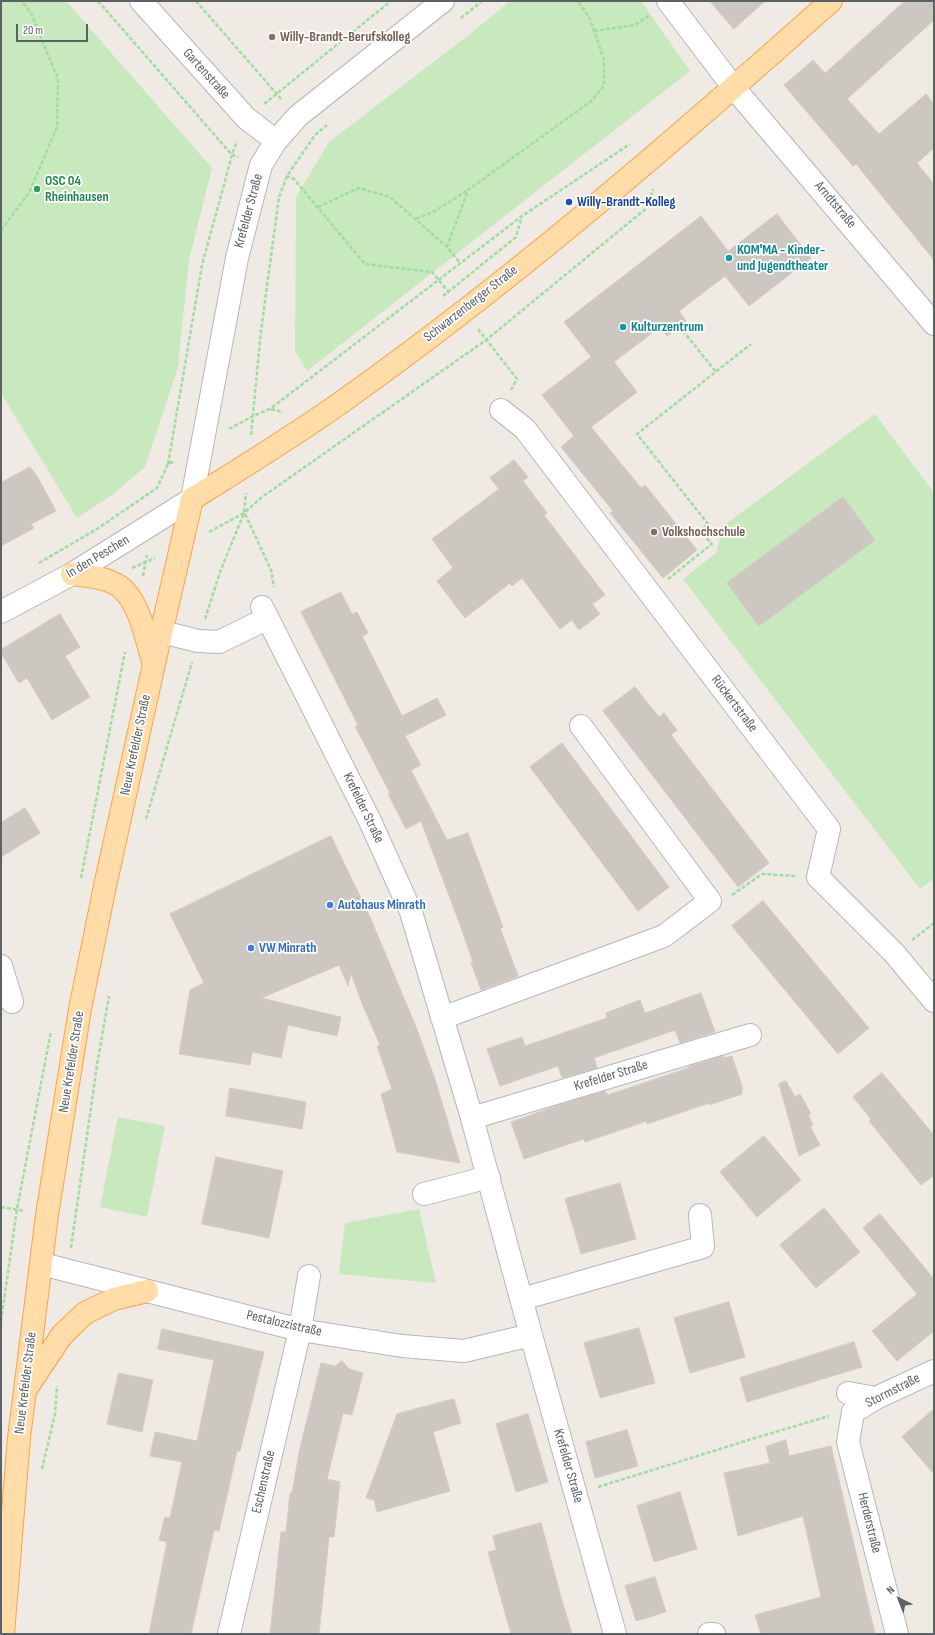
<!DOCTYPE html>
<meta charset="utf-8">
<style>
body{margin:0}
#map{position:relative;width:935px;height:1635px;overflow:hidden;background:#efeae3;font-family:"Sofia Sans Condensed",sans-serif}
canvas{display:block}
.frame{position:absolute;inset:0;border:2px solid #5b6265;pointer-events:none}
.north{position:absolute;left:879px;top:1579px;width:40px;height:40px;-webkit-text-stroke:3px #fff;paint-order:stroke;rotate:317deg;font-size:11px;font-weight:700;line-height:16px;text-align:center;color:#5b6265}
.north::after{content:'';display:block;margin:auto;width:14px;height:18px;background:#5b6265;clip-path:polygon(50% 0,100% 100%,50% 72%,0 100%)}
.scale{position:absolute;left:16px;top:24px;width:72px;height:18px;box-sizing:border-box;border:2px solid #5b6265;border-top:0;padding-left:5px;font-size:12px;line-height:14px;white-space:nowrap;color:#5b6265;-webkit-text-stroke:3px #fff;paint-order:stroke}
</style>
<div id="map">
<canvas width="935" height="1635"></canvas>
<div class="frame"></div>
<div class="north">N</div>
<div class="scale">20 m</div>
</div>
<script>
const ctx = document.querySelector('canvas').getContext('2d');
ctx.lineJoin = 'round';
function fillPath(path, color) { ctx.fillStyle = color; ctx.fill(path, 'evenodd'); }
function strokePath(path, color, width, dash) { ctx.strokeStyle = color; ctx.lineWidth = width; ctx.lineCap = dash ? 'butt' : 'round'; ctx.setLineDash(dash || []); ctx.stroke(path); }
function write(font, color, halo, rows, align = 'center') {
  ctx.font = font + ' "Sofia Sans Condensed",sans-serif'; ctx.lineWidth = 3.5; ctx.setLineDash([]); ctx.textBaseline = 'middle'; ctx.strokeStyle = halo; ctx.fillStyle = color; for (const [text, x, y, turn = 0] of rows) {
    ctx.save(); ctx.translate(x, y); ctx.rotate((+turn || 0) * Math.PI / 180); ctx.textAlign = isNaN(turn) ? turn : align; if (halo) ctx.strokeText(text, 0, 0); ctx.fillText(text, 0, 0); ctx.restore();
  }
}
const green = new Path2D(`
 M 1,1 L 66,1 L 212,168 L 189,260 L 178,367 L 145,467 L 112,495 L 77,518 L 1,393 Z
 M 510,1 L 641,1 L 690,71 L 307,371 L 295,351 L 296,197 L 329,142 L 470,34 Z
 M 875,414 L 934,493 L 934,879 L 920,889 L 683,579 L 716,553 L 723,526 Z
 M 118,1117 L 165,1126 L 147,1217 L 100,1207 Z
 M 419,1209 L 436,1283 L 339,1274 L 345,1223 Z`);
const building = new Path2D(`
 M 710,1 L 765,1 L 734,29 Z
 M 905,1 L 934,1 L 934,20 L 847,99 L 879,134 L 926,94 L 934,104 L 934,148 L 917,163 L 934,184 L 934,260 L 856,164 L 853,166 L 784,85 L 813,60 L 825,73 Z
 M 777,214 L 811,258 L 749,306 L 725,276 L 679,311 L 686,321 L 667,336 L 660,327 L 614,362 L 637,392 L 591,427 L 641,488 L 645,485 L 697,550 L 663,578 L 610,513 L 613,511 L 561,447 L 574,436 L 542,395 L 591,357 L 564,322 L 701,216 L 728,251 Z
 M 514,460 L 528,477 L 523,481 L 547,513 L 544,515 L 605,595 L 592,604 L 600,614 L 579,630 L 572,620 L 560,629 L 522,578 L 512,586 L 510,583 L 465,618 L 437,581 L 453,568 L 432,539 L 499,489 L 490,478 Z
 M 30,467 L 37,476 L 56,511 L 31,524 L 34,528 L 1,546 L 1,483 Z
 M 843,497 L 875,540 L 759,626 L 727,583 Z
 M 341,592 L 352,614 L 357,612 L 368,633 L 362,636 L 402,716 L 437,698 L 446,715 L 405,736 L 421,765 L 411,770 L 447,840 L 468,833 L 503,927 L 500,928 L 518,976 L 481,990 L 471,962 L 473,962 L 459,922 L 421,821 L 406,829 L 388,794 L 390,793 L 355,726 L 358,725 L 301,612 Z
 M 60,614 L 80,647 L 65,656 L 90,697 L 52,720 L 27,678 L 19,683 L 1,653 L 1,650 Z
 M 635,687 L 659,717 L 664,713 L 677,730 L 671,735 L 769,863 L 738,887 L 603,711 Z
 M 562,743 L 669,887 L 638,911 L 530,767 Z
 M 25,808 L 40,833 L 1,857 L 1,823 Z
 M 331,836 L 370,917 L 416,1027 L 435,1079 L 460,1163 L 397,1152 L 381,1094 L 392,1089 L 377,1046 L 380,1045 L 361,1001 L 351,973 L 348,986 L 339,965 L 261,998 L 341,1017 L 337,1036 L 288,1025 L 281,1058 L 252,1052 L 250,1065 L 179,1054 L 190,990 L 204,983 L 170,914 Z
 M 763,901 L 869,1028 L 838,1054 L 732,926 Z
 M 701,993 L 715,1032 L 680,1043 L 675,1030 L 594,1058 L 597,1068 L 562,1078 L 558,1066 L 500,1086 L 487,1049 L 522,1037 L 525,1046 L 607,1018 L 606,1013 L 640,1000 L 645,1013 Z
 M 723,1056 L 724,1058 L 732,1056 L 742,1086 L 742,1094 L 709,1105 L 709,1103 L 647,1124 L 647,1121 L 585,1142 L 584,1139 L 524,1159 L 511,1122 L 559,1105 L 605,1091 L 608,1095 L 688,1068 L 688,1067 Z
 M 882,1073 L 934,1135 L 934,1175 L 921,1185 L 869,1121 L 871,1119 L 853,1097 Z
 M 786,1081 L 795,1097 L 800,1094 L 811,1114 L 808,1115 L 813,1125 L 810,1126 L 820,1145 L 799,1156 L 779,1084 Z
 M 230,1088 L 306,1102 L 302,1129 L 226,1116 Z
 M 764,1136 L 801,1180 L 757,1217 L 720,1172 Z
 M 216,1157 L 283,1171 L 269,1238 L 202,1224 Z
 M 620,1183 L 636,1239 L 581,1254 L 565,1199 Z
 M 824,1208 L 860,1252 L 816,1288 L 780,1245 Z
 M 880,1214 L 934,1279 L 934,1331 L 897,1361 L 872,1331 L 917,1294 L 863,1228 Z
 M 729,1302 L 745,1357 L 690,1373 L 674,1318 Z
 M 639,1328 L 655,1383 L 600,1398 L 584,1343 Z
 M 162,1329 L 264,1352 L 240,1451 L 237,1451 L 219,1531 L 214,1530 L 191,1634 L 149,1634 L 167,1542 L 159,1540 L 165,1517 L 170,1518 L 182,1462 L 150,1456 L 155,1432 L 197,1441 L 214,1360 L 158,1349 Z
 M 854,1342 L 862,1367 L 747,1402 L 740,1378 Z
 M 342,1361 L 349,1369 L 363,1373 L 352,1415 L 343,1413 L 327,1479 L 340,1482 L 334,1537 L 329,1537 L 319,1634 L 270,1634 L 281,1532 L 286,1532 L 290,1493 L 292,1493 L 300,1448 L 321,1363 L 335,1366 Z
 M 119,1373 L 153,1380 L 142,1432 L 107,1424 Z
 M 454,1399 L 461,1423 L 433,1432 L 450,1491 L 377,1512 L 374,1500 L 366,1498 L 397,1414 Z
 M 934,1409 L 934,1474 L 902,1437 Z
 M 528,1414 L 548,1482 L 516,1492 L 496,1424 Z
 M 627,1430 L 638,1466 L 595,1478 L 586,1442 Z
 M 786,1440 L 789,1456 L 831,1446 L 875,1634 L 761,1634 L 755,1615 L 821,1597 L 803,1516 L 738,1536 L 724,1473 L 770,1463 L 766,1447 Z
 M 680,1492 L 697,1549 L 654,1562 L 637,1506 Z
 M 541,1523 L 561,1597 L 572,1634 L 511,1634 L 488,1552 L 496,1550 L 493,1536 Z
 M 655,1577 L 666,1612 L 636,1621 L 625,1586 Z`);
const path = new Path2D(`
 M 98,1 L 232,155 L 239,157
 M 196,1 L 282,100
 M 461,18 L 482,1
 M 594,31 L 635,25 L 650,15
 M 264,104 L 391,1
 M 286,176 L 294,179 L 365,264 L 432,272 L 450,294
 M 318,207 L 359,188 L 390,197 L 447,247 L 460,263
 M 416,219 L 435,211 L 468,190
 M 1,230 L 29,193 L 57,127 L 58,79 L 31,13 L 21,1
 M 447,247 L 468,190 L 590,102 L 604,86 L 604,60 L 590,19 L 578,1
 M 443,296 L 516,237 L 522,216
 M 679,326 L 716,372
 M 478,329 L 517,379 L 511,390
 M 271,409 L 283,412
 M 229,429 L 253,416 L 270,409 L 522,216 L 630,144
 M 251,435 L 261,331 L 279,197 L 287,176 L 315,135 L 327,125
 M 168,464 L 202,265 L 232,155 L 237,141
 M 245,514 L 271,570 L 274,587
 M 209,532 L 244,513 L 262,497 L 486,340 L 648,207 L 653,189
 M 39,563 L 97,529 L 157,488 L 168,464 L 175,461
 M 132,568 L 155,558
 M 143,576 L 147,555
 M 668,579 L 712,544 L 700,531 L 708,524 L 637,434 L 751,344
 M 205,619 L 220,572 L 244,513 L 246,493
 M 146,819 L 192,662
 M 81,878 L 125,652
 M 732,895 L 762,874 L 796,876
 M 912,940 L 934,923
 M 1,1207 L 24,1211
 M 71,1248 L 97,1065 L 109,996
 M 1,1321 L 17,1209 L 51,1031
 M 42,1469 L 55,1414 L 57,1386
 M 598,1487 L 755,1438 L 829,1416`);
const minor = new Path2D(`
 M 141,1 L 246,118 L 276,141
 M 668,1 L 734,88 L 934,324
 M 501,410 L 525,429 L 829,829 L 818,877 L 894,953 L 934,1001
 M 262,607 L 370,821 L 411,912 L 472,1118 L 531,1335 L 615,1634
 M 1,612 L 72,574 L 192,499 L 237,258 L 261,165 L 276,141 L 298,116 L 443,1
 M 162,632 L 198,641 L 219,642 L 268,618
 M 1,966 L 12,1002
 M 442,1018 L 664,936 L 710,901 L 581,726
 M 472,1118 L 750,1035
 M 424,1194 L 489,1177
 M 42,1264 L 300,1330 L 402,1346 L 464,1351 L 531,1335
 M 522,1299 L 703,1247 L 700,1215
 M 848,1393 L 876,1398
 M 229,1634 L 300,1330 L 309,1276
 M 709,1634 L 714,1634
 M 897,1634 L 848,1442 L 853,1412 L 876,1398 L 934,1371`);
const major = new Path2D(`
 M 72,574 C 87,576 105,577 119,586 C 140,601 146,640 154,664
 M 28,1386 L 62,1335 L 85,1313 L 114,1299 L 147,1291
 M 3,1634 L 19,1438 L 47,1215 L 80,1009 L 105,886 L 154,664 L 192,499 C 240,469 289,439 336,406 C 510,283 672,143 831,1`);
const markers = [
 [272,37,4,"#8d6e63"],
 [37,189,4,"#2e9e5b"],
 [569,202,4,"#1a4fb4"],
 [729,258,4,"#0f9aa8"],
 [623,327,4,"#0f9aa8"],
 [654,532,4,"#8d6e63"],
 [330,905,4,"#3f7fe0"],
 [251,948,4,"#3f7fe0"]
];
const educationNames = [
 ["Willy-Brandt-Berufskolleg",280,37],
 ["Volkshochschule",662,532]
];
const streetNames = [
 ["Gartenstraße",206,74,48],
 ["Arndtstraße",835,205,50],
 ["Krefelder Straße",249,211,-75],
 ["Schwarzenberger Straße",471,304,-38],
 ["In den Peschen",98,557,-31],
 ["Rückertstraße",734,704,53],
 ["Neue Krefelder Straße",136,745,-78],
 ["Krefelder Straße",363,808,64],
 ["Neue Krefelder Straße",72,1062,-81],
 ["Krefelder Straße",611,1076,-17],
 ["Pestalozzistraße",284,1324,13],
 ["Neue Krefelder Straße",26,1383,-83],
 ["Stormstraße",893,1391,-27],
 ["Krefelder Straße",568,1466,74],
 ["Eschenstraße",264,1482,-77],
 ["Herderstraße",869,1523,76]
];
const leisureNames = [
 ["OSC 04",45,181],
 ["Rheinhausen",45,197]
];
const transitNames = [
 ["Willy-Brandt-Kolleg",577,202]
];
const cultureNames = [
 ["KOM'MA - Kinder-",737,250],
 ["und Jugendtheater",737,266],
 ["Kulturzentrum",631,327]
];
const shopNames = [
 ["Autohaus Minrath",338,905],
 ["VW Minrath",259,948]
];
fillPath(green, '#c8e9bd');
fillPath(building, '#cdc7c2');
strokePath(building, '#d5cac1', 1);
strokePath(minor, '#b4b8bc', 24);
strokePath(major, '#ffa24c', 24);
strokePath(path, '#9fdda0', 2.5, [4, 2]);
strokePath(minor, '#fff', 22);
strokePath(major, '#ffdca8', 22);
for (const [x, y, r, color] of markers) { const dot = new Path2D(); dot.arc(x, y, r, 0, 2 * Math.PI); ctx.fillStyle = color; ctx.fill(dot); strokePath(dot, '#fff', 1.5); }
write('bold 14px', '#785e54', '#fff', educationNames, 'left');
write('14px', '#5b6265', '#fff', streetNames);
write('bold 14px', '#27864d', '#fff', leisureNames, 'left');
write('bold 14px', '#164399', '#fff', transitNames, 'left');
write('bold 14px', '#0d838f', '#fff', cultureNames, 'left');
write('bold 14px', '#366cbe', '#fff', shopNames, 'left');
</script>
